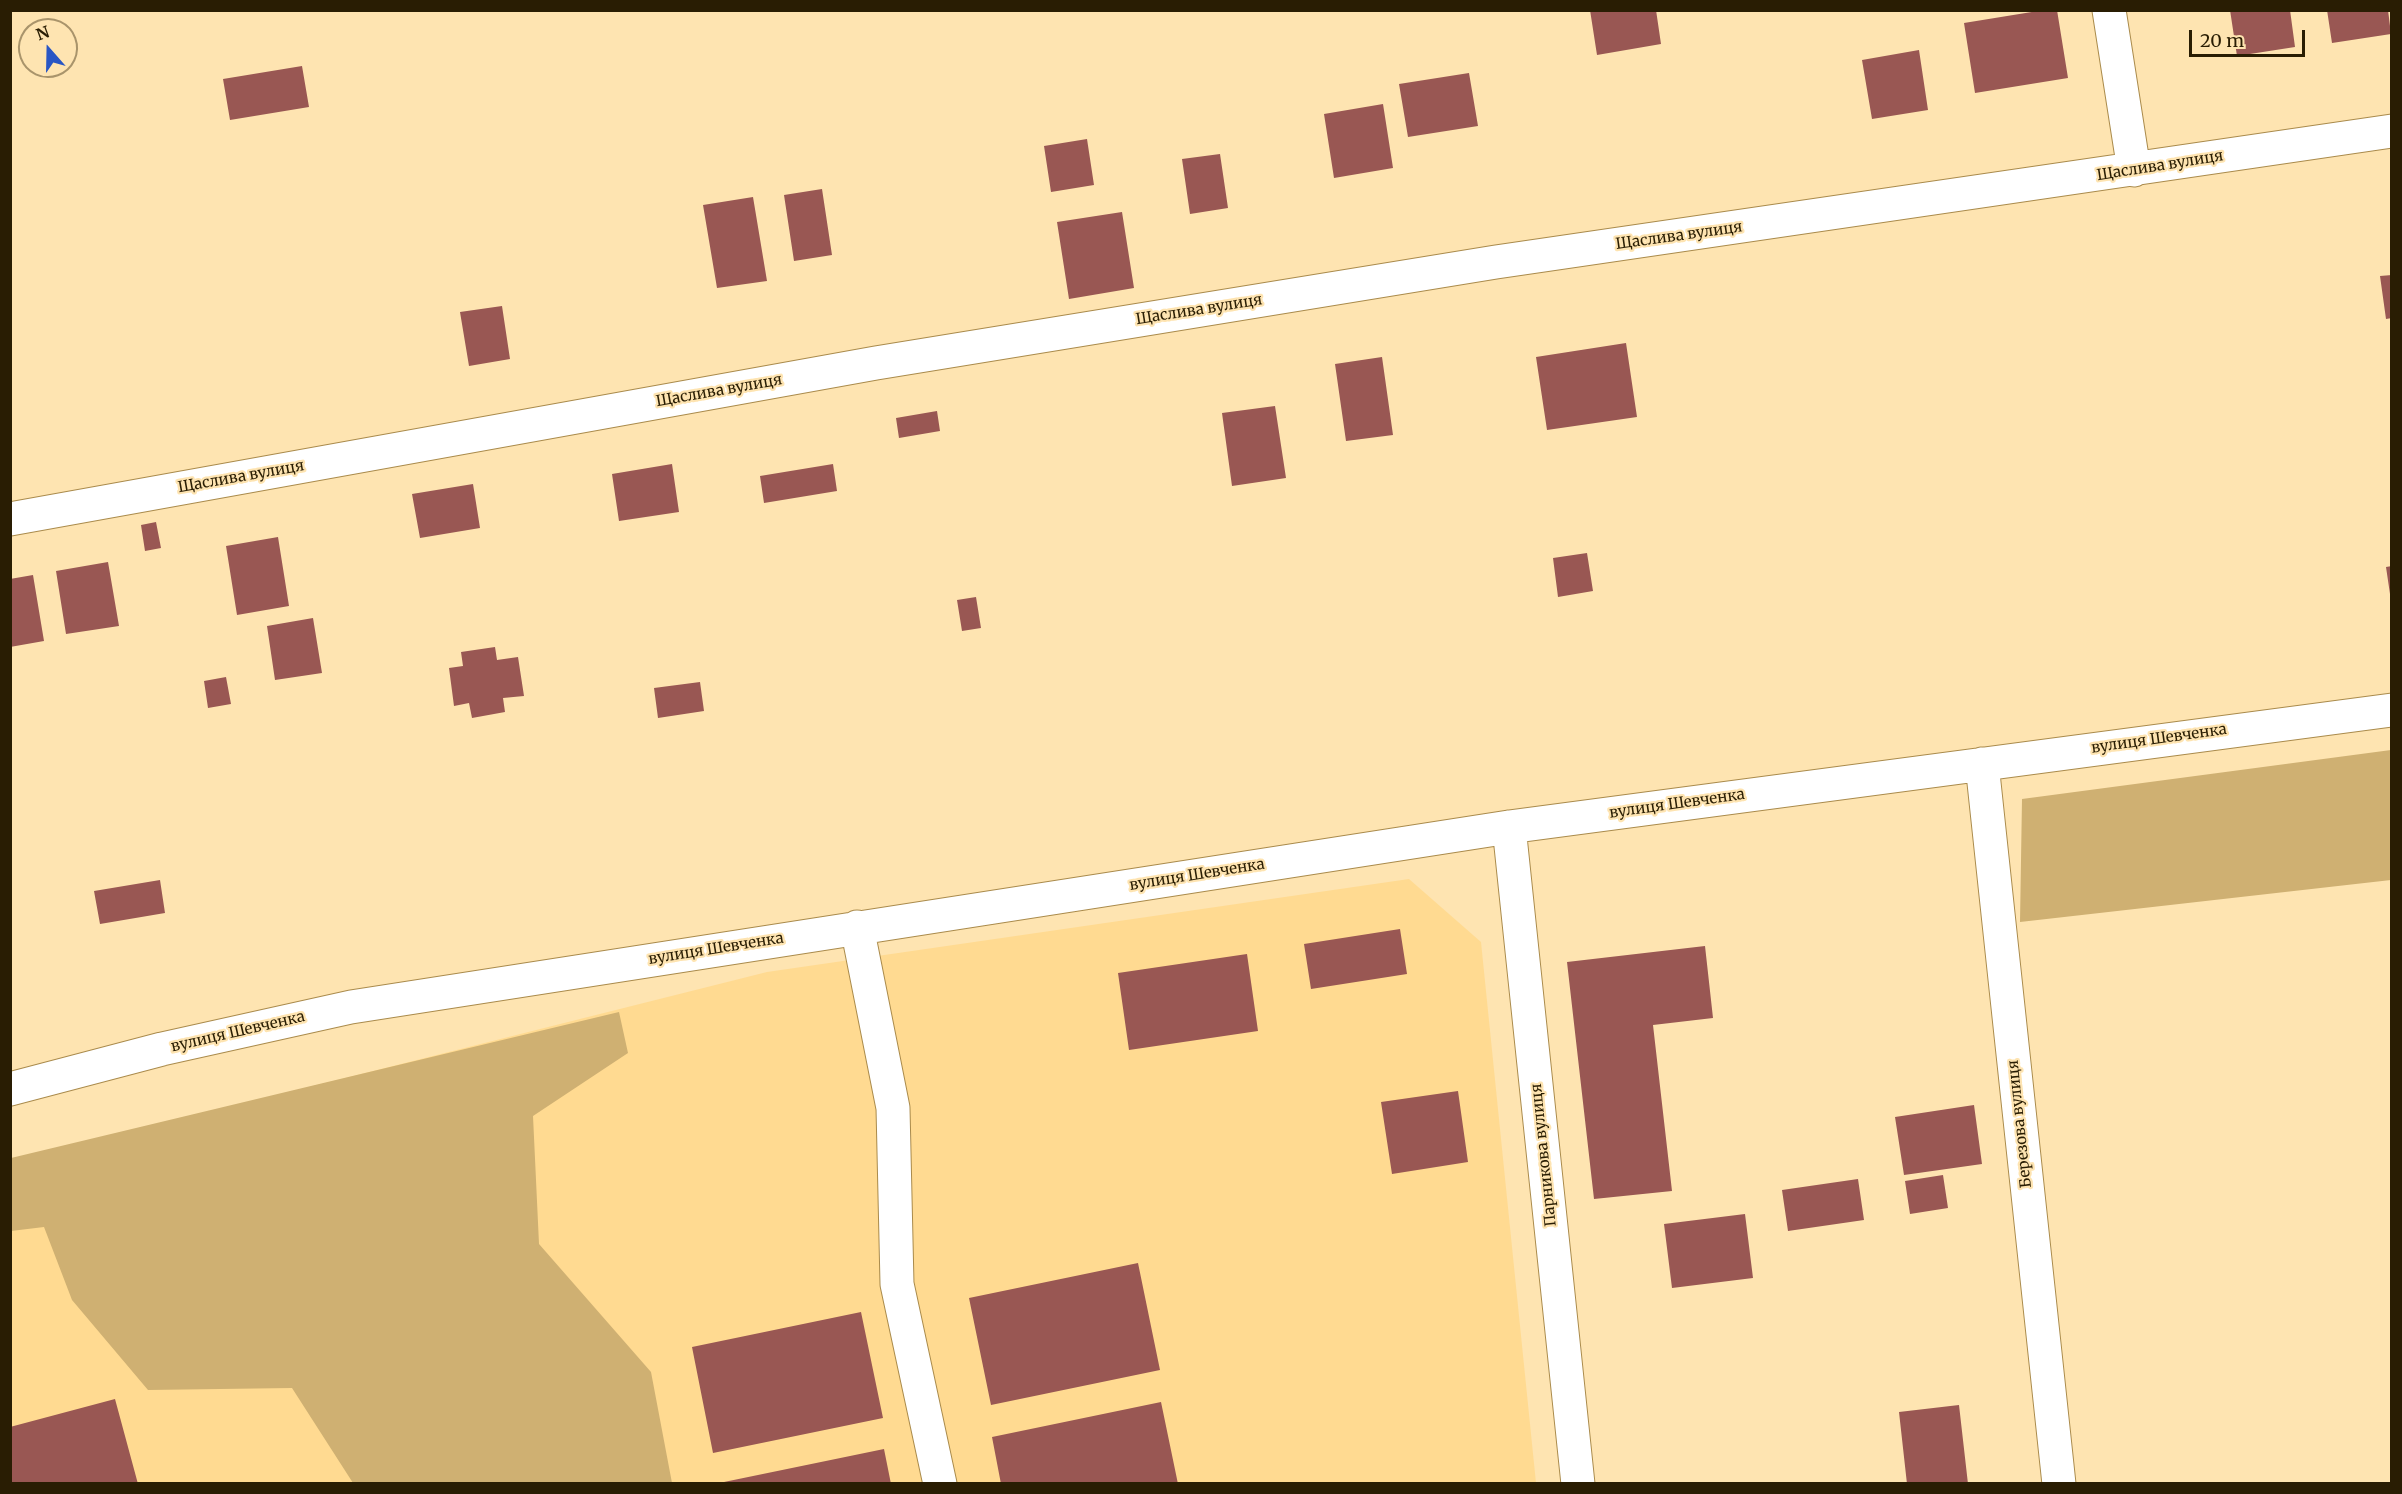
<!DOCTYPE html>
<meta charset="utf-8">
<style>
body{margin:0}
#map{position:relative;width:2402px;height:1494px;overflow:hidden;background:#fee4b1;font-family:Merriweather,serif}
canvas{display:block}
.frame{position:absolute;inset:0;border:12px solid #291d03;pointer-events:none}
.north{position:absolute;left:18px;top:18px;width:60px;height:60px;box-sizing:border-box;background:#fee4b1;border:2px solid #a9946b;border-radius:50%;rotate:340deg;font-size:16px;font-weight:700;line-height:24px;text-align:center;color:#291d03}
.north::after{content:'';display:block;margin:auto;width:21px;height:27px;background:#2956c4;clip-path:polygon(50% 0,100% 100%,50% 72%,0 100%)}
.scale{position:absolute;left:2189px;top:30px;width:116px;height:27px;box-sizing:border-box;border:3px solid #291d03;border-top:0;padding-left:8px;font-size:18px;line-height:21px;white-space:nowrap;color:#291d03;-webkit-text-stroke:4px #fee4b1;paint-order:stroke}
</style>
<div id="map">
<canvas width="2402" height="1494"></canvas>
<div class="frame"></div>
<div class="north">N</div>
<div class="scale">20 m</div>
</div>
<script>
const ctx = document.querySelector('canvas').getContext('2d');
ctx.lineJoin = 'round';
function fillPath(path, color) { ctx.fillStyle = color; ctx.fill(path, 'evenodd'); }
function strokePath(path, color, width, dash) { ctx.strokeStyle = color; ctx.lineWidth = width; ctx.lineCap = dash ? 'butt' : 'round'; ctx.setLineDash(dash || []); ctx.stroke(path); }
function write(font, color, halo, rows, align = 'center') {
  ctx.font = font + ' Merriweather,serif'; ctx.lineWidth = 4.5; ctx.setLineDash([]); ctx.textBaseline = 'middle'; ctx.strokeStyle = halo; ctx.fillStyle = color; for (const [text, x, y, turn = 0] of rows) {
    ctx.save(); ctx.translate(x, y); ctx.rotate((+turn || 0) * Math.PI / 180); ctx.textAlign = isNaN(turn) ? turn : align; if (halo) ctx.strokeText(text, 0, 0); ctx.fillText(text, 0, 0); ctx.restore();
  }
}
const built = new Path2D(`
 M 1409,879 L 1481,942 L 1536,1483 L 11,1484 L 11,1162 L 767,972 Z`);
const forest = new Path2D(`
 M 2391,750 L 2391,880 L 2020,922 L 2022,799 Z
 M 619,1012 L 628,1053 L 533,1116 L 539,1244 L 651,1372 L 672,1483 L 353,1483 L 292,1388 L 148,1390 L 72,1300 L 44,1227 L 11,1231 L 11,1158 Z`);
const building = new Path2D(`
 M 1590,10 L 1656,10 L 1661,44 L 1597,55 Z
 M 2044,10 L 2057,10 L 2068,78 L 1975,93 L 1964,23 Z
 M 2230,10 L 2290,10 L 2295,47 L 2237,56 Z
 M 2327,10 L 2388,10 L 2391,34 L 2332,43 Z
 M 1919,50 L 1928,110 L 1872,119 L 1862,60 Z
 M 302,66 L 309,107 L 230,120 L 223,79 Z
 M 1469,73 L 1478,126 L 1408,137 L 1399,84 Z
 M 1383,104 L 1393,168 L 1334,178 L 1324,114 Z
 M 1087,139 L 1094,185 L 1051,192 L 1044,146 Z
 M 1220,154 L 1228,208 L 1190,214 L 1182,159 Z
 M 822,189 L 832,255 L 794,261 L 784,195 Z
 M 753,197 L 767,281 L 717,288 L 703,205 Z
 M 1122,212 L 1134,288 L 1069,299 L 1057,222 Z
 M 2392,275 L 2392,318 L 2386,319 L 2380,276 Z
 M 502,306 L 510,359 L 469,366 L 460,312 Z
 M 1626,343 L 1637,417 L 1547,430 L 1536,357 Z
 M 1382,357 L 1393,435 L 1346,441 L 1335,364 Z
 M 1275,406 L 1286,478 L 1232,486 L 1222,413 Z
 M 937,411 L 940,431 L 899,438 L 896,418 Z
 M 672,464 L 679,512 L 619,521 L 612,474 Z
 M 833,464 L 837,491 L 764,503 L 760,476 Z
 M 473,484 L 480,528 L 420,538 L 412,494 Z
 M 156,522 L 161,548 L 145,551 L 141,525 Z
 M 278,537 L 289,606 L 237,615 L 226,546 Z
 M 1587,553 L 1593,591 L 1558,597 L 1553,558 Z
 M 108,562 L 119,626 L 66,634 L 56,571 Z
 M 2392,566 L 2392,594 L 2390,594 L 2386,567 Z
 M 33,575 L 44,641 L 10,647 L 10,579 Z
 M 976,597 L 981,628 L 962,631 L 957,600 Z
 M 313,618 L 322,673 L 275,680 L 267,626 Z
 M 495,647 L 497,660 L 518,657 L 524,696 L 503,698 L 505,712 L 472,718 L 469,703 L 454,706 L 449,668 L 463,666 L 461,652 Z
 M 226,677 L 231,704 L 208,708 L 204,681 Z
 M 700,682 L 704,711 L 658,718 L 654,688 Z
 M 160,880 L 165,913 L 100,924 L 94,891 Z
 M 1400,929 L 1407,974 L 1311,989 L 1304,944 Z
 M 1705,946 L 1713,1018 L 1653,1025 L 1672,1191 L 1594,1199 L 1567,962 Z
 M 1247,954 L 1258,1031 L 1129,1050 L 1118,973 Z
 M 1458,1091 L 1468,1162 L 1392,1174 L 1381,1102 Z
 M 1974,1105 L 1982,1164 L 1904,1175 L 1895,1117 Z
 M 1943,1175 L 1948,1208 L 1910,1214 L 1905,1181 Z
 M 1858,1179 L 1864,1220 L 1788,1231 L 1782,1190 Z
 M 1745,1214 L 1753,1278 L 1672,1288 L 1664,1224 Z
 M 1138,1263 L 1160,1370 L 991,1405 L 969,1298 Z
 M 861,1312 L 883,1418 L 713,1453 L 692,1347 Z
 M 115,1399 L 138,1484 L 10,1484 L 10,1427 Z
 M 1161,1402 L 1178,1484 L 1001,1484 L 992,1437 Z
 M 1959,1405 L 1968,1484 L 1907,1484 L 1899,1412 Z
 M 884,1449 L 891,1484 L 724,1484 L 724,1482 Z`);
const minor = new Path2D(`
 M 2109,10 L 2134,170
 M 10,519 L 876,363 L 1496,262 L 2392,131
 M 1982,764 L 2059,1484
 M 1509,827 L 1578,1484
 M 857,927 L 893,1108 L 897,1284 L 940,1484
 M 10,1089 L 162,1049 L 351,1007 L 1509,827 L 2392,710`);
const streetNames = [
 ["Щаслива вулиця",2160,166,-9],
 ["Щаслива вулиця",1679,236,-8],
 ["Щаслива вулиця",1199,310,-9],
 ["Щаслива вулиця",719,391,-10],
 ["Щаслива вулиця",241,477,-10],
 ["вулиця Шевченка",2159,739,-8],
 ["вулиця Шевченка",1677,804,-8],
 ["вулиця Шевченка",1197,875,-9],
 ["вулиця Шевченка",716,949,-9],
 ["вулиця Шевченка",238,1032,-13],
 ["Березова вулиця",2020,1124,-96],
 ["Парникова вулиця",1544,1155,-96]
];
fillPath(built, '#ffda91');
fillPath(forest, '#cfb072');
fillPath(building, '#995753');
strokePath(minor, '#aa8b4c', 35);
strokePath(minor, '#fff', 33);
write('15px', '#291d03', '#fee4b1', streetNames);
</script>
